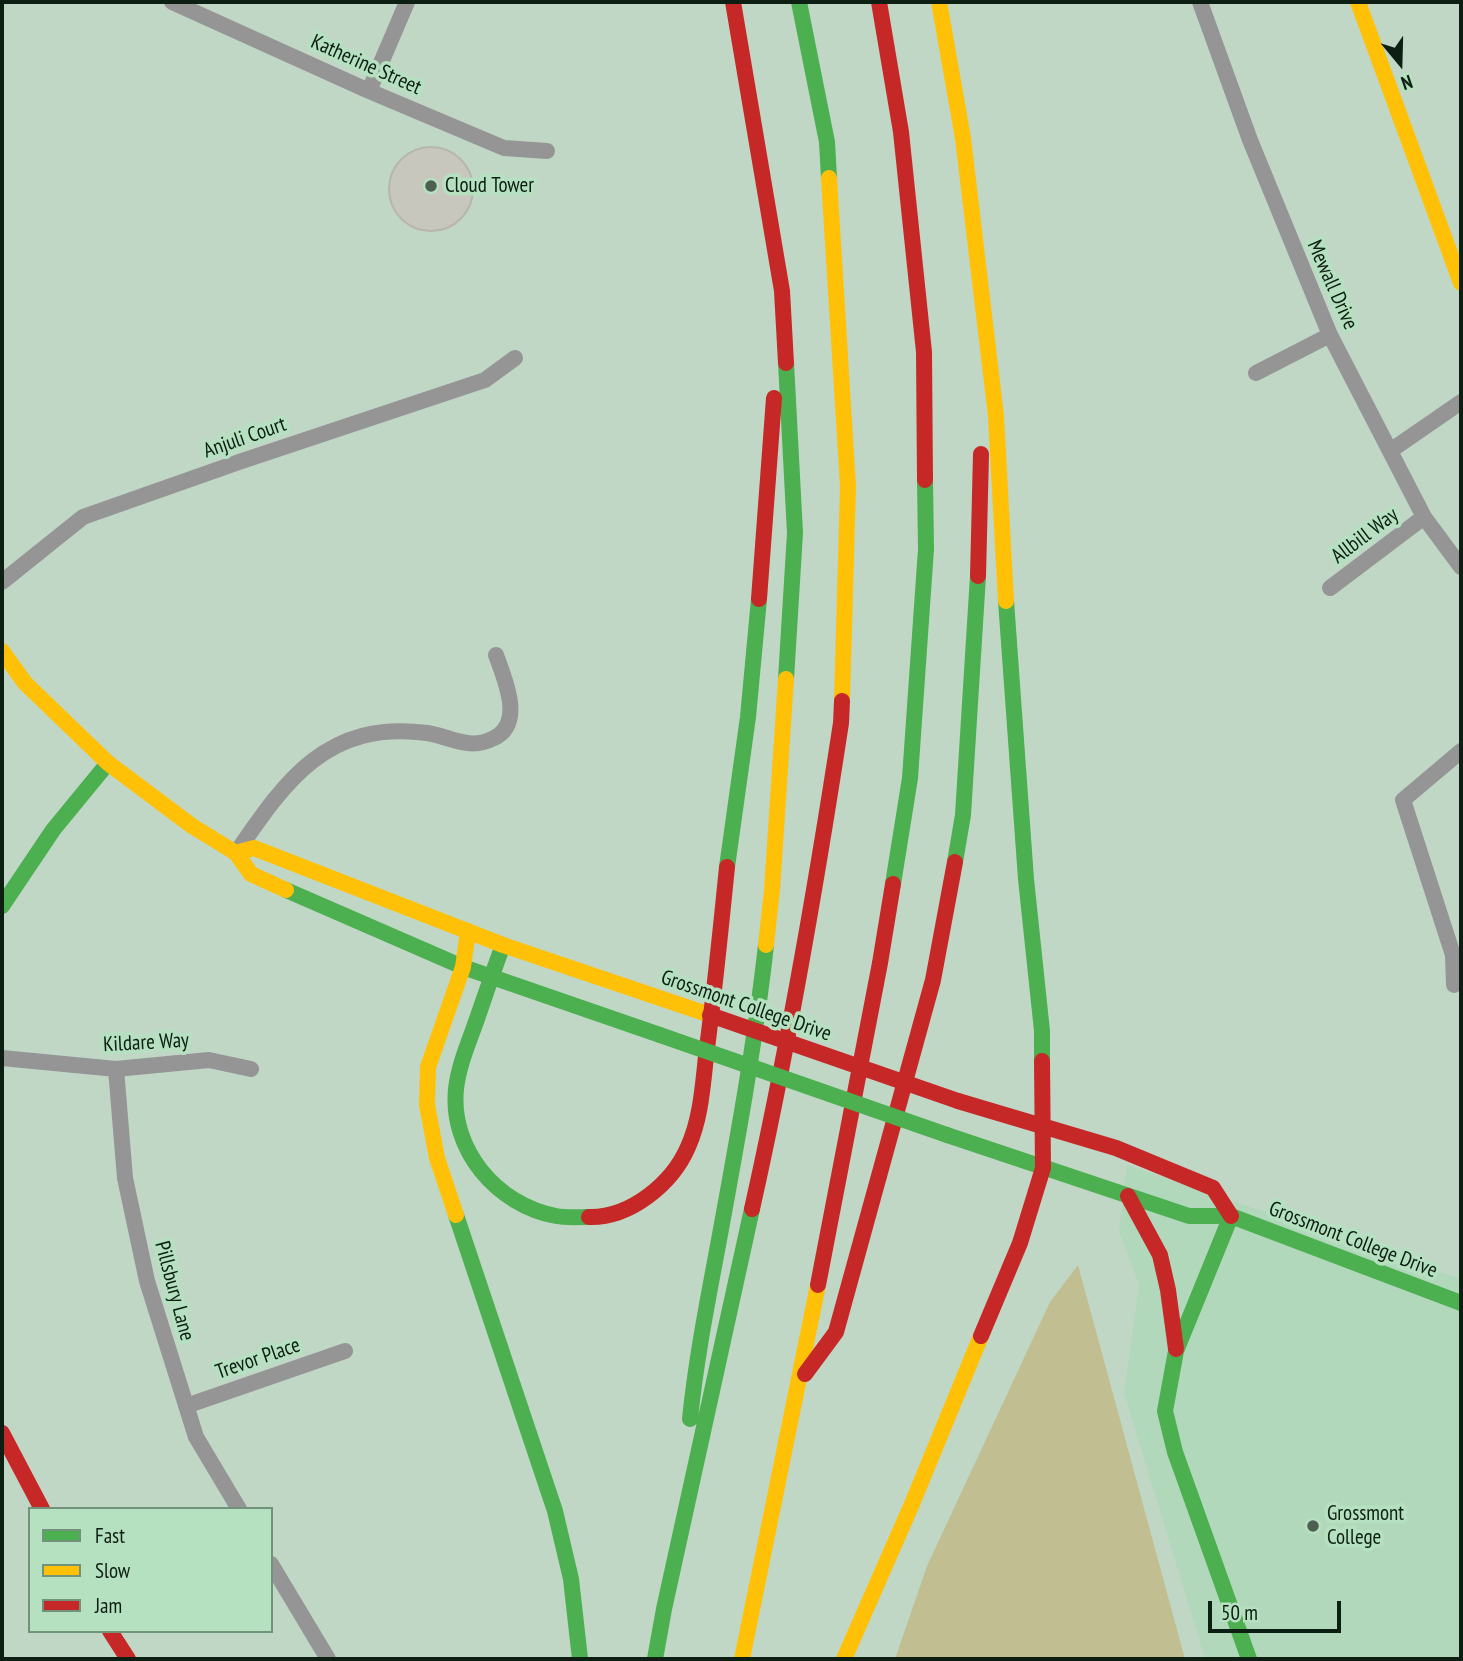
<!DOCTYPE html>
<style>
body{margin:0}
#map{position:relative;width:1463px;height:1661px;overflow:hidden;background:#c0d7c6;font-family:"PT Sans Narrow",sans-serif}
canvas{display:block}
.frame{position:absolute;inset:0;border:4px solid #0d1e12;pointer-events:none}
.legend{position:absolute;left:28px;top:1507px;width:245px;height:126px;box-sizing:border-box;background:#b6e1c1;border:2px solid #72937b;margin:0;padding:9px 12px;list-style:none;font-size:21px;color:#0d1e12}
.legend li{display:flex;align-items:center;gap:14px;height:35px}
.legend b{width:35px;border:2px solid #72937b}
.north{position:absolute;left:1365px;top:28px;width:70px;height:70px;-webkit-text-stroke:5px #b6e1c1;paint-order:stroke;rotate:161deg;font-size:19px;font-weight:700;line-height:28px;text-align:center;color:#0d1e12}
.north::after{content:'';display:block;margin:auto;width:24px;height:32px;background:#0d1e12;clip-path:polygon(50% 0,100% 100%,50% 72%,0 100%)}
.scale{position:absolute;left:1208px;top:1601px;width:133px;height:32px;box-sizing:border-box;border:4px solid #0d1e12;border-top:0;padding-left:9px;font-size:21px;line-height:24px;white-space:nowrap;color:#0d1e12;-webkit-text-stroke:5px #b6e1c1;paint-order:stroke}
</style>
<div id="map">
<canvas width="1463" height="1661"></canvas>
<div class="frame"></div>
<ul class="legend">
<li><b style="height:9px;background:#4caf50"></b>Fast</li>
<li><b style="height:9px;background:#ffc107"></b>Slow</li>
<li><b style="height:9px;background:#c62828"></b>Jam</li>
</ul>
<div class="north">N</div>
<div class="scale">50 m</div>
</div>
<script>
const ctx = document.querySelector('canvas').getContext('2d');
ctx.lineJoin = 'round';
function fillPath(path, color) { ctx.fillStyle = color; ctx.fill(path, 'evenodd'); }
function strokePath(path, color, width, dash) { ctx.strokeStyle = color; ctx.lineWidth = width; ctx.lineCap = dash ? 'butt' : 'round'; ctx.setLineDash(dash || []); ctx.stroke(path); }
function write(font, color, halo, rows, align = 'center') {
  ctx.font = font + ' "PT Sans Narrow",sans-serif'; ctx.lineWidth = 7; ctx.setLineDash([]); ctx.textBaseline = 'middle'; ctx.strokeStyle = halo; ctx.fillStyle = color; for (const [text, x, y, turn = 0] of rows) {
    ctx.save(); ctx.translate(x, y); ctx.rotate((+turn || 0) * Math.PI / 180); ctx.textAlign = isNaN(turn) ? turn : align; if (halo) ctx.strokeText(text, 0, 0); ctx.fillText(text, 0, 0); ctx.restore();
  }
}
const built = new Path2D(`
 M 1127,1165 L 1461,1279 L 1461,1659 L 1205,1659 L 1124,1393 L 1139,1285 L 1119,1231 Z`);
const green = new Path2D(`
 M 1078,1265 L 1185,1659 L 895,1659 L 927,1566 L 1050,1302 Z`);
const building = new Path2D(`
 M389 189a42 42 0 1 1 84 0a42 42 0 1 1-84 0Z`);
const street = new Path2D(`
 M 172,2 L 369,91 L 504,148 L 547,151
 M 1200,2 L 1250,140 L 1330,335 L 1424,517 L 1461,567
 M 369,91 L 407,2
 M 1256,373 L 1330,335
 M 1390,451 L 1461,402
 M 2,582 L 83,517 L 239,462 L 485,380 L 515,358
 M 1330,588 L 1424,517
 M 236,853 C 286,780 327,720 427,733 C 452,737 469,751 494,738 C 525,723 504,678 496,655
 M 1454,985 L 1453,955 L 1403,800 L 1461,751
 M 2,1058 L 116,1069 L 209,1060 L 251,1069
 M 116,1069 L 125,1178 L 147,1281 L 196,1437 L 239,1509
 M 186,1406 L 345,1351
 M 271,1564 L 328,1659`);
const fast = new Path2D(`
 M 799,2 L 827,142 L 829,178
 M 1006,601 L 1026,879 L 1042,1031 L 1042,1061
 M 786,679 L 795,533 L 786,363
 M 955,862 L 963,815 L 978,576
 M 727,867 L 748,717 L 759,599
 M 893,884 L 910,778 L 926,549 L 925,480
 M 286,890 L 463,967 L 660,1035
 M 2,906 L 53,830 L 108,763
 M 503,945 C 494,969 486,993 478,1016 C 470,1040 459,1063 456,1089 C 450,1150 497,1205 556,1216 C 566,1218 578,1217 589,1217
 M 947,1135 L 1189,1216 L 1231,1216 L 1461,1303
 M 456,1215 L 555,1511 L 571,1579 L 580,1659
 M 1231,1216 L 1176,1351 L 1165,1411 L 1175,1452 L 1249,1659
 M 690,1419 C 696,1359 708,1299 719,1240 C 737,1142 755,1044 766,945
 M 655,1659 L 664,1609 L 752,1209`);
const slow = new Path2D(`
 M 939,2 L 963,138 L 996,416 L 1006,601
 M 1358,2 L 1461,283
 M 829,178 L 848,486 L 842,701
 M 2,651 L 25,683 L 108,763 L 192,826 L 236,853 L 251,874 L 286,890
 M 236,853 L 254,848 L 503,945 L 710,1015
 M 766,945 L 772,890 L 786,679
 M 456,1215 L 437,1158 L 427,1105 L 428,1067 L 463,967 L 468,931
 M 742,1659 L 818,1285
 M 844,1659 L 912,1504 L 981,1336`);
const jam = new Path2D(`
 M 733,2 L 782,291 L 786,363
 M 879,2 L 901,132 L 924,352 L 925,480
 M 978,576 L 981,454
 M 759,599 L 774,398
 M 958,1101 L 1116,1148 L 1213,1188 L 1231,1216
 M 1128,1196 L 1160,1255 L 1168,1290 L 1176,1349
 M 752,1209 C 788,1048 816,886 841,723 L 842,701
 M 589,1217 C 630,1218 672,1184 688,1147 C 702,1116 703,1080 707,1048 C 715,987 721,927 727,867
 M 818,1285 L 880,963 L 893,884
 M 981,1336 L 1020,1243 L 1043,1168 L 1042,1061
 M 805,1374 L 836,1332 L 933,980 L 955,862
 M 2,1433 L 42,1509
 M 110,1631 L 128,1659`);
const fastBridge = new Path2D(`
 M 660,1035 L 947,1135`);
const jamBridge = new Path2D(`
 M 710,1015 L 958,1101`);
const markers = [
 [431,186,7,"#4c5f51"],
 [1313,1526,7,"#4c5f51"]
];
const streetNames = [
 ["Katherine Street",366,65,24],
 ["Mewall Drive",1332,285,66],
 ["Anjuli Court",245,438,-19],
 ["Allbill Way",1365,536,-37],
 ["Grossmont College Drive",746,1006,19],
 ["Kildare Way",146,1043,-3],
 ["Grossmont College Drive",1353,1240,21],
 ["Pillsbury Lane",174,1291,75],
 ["Trevor Place",258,1359,-19]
];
const poiNames = [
 ["Cloud Tower",445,186],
 ["Grossmont",1327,1514],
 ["College",1327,1538]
];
fillPath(built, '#b2d8bc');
fillPath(green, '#c1bf92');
fillPath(building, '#c7c7bd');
strokePath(building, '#b6b6ac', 2);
strokePath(street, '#969596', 16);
strokePath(fast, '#4caf50', 16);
strokePath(slow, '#ffc107', 16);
strokePath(jam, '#c62828', 16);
strokePath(fastBridge, '#4caf50', 16);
strokePath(jamBridge, '#c62828', 16);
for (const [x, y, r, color] of markers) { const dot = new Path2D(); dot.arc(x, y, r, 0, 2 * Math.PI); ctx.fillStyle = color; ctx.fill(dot); strokePath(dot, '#b6e1c1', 2.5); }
write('21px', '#0d1e12', '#b6e1c1', streetNames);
write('21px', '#0d1e12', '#b6e1c1', poiNames, 'left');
</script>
